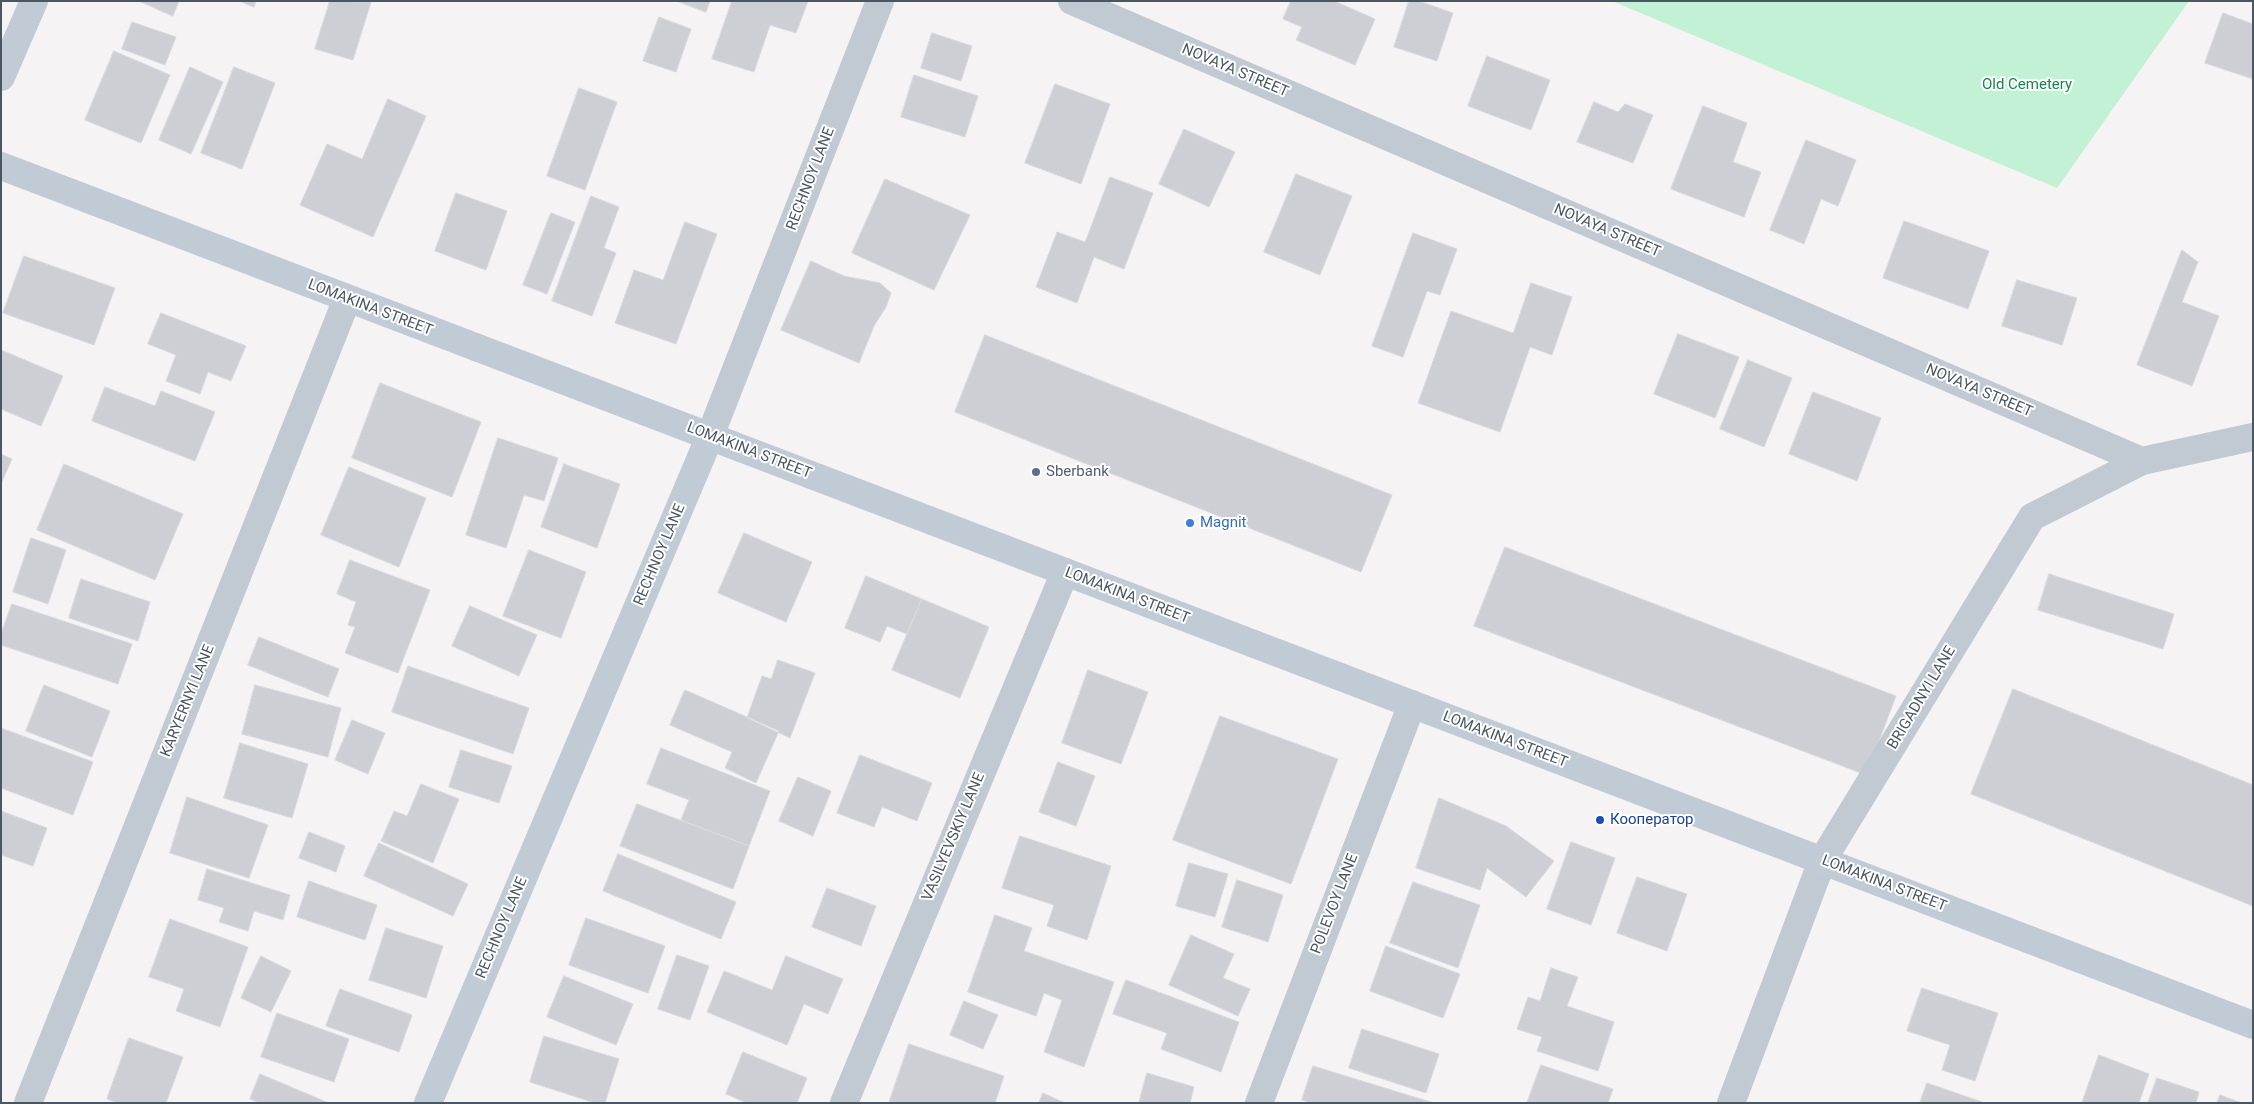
<!DOCTYPE html>
<meta charset="utf-8">
<style>
body{margin:0}
#map{position:relative;width:2254px;height:1104px;overflow:hidden;background:#f5f3f3;font-family:Roboto,sans-serif}
canvas{display:block}
.frame{position:absolute;inset:0;border:2px solid #4a5661;pointer-events:none}
</style>
<div id="map">
<canvas width="2254" height="1104"></canvas>
<div class="frame"></div>
</div>
<script>
const ctx = document.querySelector('canvas').getContext('2d');
ctx.lineJoin = 'round';
function fillPath(path, color) { ctx.fillStyle = color; ctx.fill(path, 'evenodd'); }
function strokePath(path, color, width, dash) { ctx.strokeStyle = color; ctx.lineWidth = width; ctx.lineCap = dash ? 'butt' : 'round'; ctx.setLineDash(dash || []); ctx.stroke(path); }
function write(font, color, halo, rows, align = 'center') {
  ctx.font = font + ' Roboto,sans-serif'; ctx.lineWidth = 4; ctx.setLineDash([]); ctx.textBaseline = 'middle'; ctx.strokeStyle = halo; ctx.fillStyle = color; for (const [text, x, y, turn = 0] of rows) {
    ctx.save(); ctx.translate(x, y); ctx.rotate((+turn || 0) * Math.PI / 180); ctx.textAlign = isNaN(turn) ? turn : align; if (halo) ctx.strokeText(text, 0, 0); ctx.fillText(text, 0, 0); ctx.restore();
  }
}
const green = new Path2D(`
 M 1612,1 L 2189,1 L 2057,188 Z`);
const building = new Path2D(`
 M 139,1 L 179,1 L 173,16 Z
 M 240,1 L 256,1 L 254,7 Z
 M 330,1 L 371,2 L 353,60 L 315,49 Z
 M 677,1 L 710,1 L 706,12 Z
 M 732,1 L 808,1 L 796,33 L 770,25 L 754,72 L 712,59 Z
 M 1291,1 L 1334,1 L 1375,19 L 1355,65 L 1296,40 L 1302,27 L 1283,19 Z
 M 1409,1 L 1419,1 L 1453,13 L 1437,61 L 1394,47 Z
 M 2223,13 L 2253,24 L 2253,79 L 2205,63 Z
 M 659,17 L 691,29 L 676,72 L 643,61 Z
 M 132,22 L 176,37 L 165,65 L 122,49 Z
 M 932,33 L 972,46 L 961,81 L 921,68 Z
 M 114,51 L 170,75 L 141,143 L 85,120 Z
 M 1487,56 L 1550,80 L 1531,130 L 1468,106 Z
 M 190,67 L 223,82 L 191,154 L 159,140 Z
 M 234,67 L 275,83 L 242,169 L 201,153 Z
 M 914,75 L 978,96 L 965,137 L 901,117 Z
 M 1055,84 L 1110,104 L 1081,184 L 1025,163 Z
 M 579,88 L 617,102 L 585,190 L 547,176 Z
 M 388,99 L 426,116 L 373,237 L 300,205 L 327,144 L 362,159 Z
 M 1594,102 L 1618,112 L 1625,104 L 1653,115 L 1633,163 L 1577,142 Z
 M 1703,106 L 1747,123 L 1733,162 L 1761,172 L 1744,217 L 1671,189 Z
 M 1184,129 L 1235,152 L 1209,207 L 1159,184 Z
 M 1806,140 L 1856,160 L 1838,206 L 1821,199 L 1804,244 L 1770,230 Z
 M 1296,174 L 1352,196 L 1320,275 L 1264,252 Z
 M 1110,177 L 1153,193 L 1124,269 L 1094,257 L 1077,303 L 1036,287 L 1057,232 L 1085,242 Z
 M 885,179 L 970,215 L 934,290 L 852,253 Z
 M 456,193 L 507,211 L 486,270 L 435,251 Z
 M 591,196 L 619,207 L 604,248 L 616,253 L 592,316 L 552,301 Z
 M 551,213 L 575,222 L 547,294 L 523,285 Z
 M 1904,221 L 1989,251 L 1968,309 L 1883,278 Z
 M 685,222 L 717,234 L 676,344 L 615,323 L 634,270 L 663,280 Z
 M 1413,233 L 1457,249 L 1440,295 L 1427,291 L 1403,357 L 1372,346 Z
 M 2182,250 L 2198,262 L 2182,302 L 2219,316 L 2192,386 L 2137,365 Z
 M 24,256 L 115,288 L 94,345 L 3,313 Z
 M 811,261 L 844,276 L 880,283 L 891,293 L 886,307 L 874,326 L 859,363 L 781,330 Z
 M 2017,280 L 2077,298 L 2062,345 L 2002,326 Z
 M 1531,283 L 1572,297 L 1552,355 L 1530,347 L 1500,432 L 1418,403 L 1451,311 L 1513,333 Z
 M 161,313 L 246,346 L 231,381 L 208,372 L 200,394 L 166,381 L 176,355 L 148,344 Z
 M 1678,334 L 1739,357 L 1715,418 L 1654,394 Z
 M 985,335 L 1392,495 L 1361,572 L 955,412 Z
 M 1,350 L 63,376 L 41,426 L 1,409 Z
 M 1748,360 L 1792,378 L 1764,447 L 1720,429 Z
 M 380,383 L 481,422 L 452,497 L 352,458 Z
 M 105,387 L 155,406 L 161,391 L 215,412 L 195,461 L 92,421 Z
 M 1813,392 L 1881,418 L 1857,481 L 1789,454 Z
 M 498,438 L 558,458 L 544,501 L 524,495 L 506,548 L 466,535 Z
 M 1,454 L 12,459 L 1,484 Z
 M 64,464 L 183,514 L 155,580 L 37,530 Z
 M 564,464 L 620,484 L 597,548 L 541,527 Z
 M 349,467 L 426,498 L 399,567 L 321,535 Z
 M 744,533 L 812,562 L 786,622 L 718,593 Z
 M 31,538 L 66,550 L 48,604 L 13,592 Z
 M 1505,547 L 1896,696 L 1866,775 L 1474,626 Z
 M 529,550 L 586,572 L 561,638 L 503,616 Z
 M 350,560 L 430,590 L 398,673 L 345,653 L 355,627 L 348,625 L 356,602 L 337,594 Z
 M 2049,574 L 2174,614 L 2163,649 L 2038,610 Z
 M 866,576 L 922,599 L 907,634 L 887,626 L 880,642 L 845,628 Z
 M 81,579 L 150,602 L 138,641 L 69,618 Z
 M 922,599 L 989,627 L 960,698 L 892,670 Z
 M 12,604 L 132,644 L 118,684 L 1,645 L 1,634 Z
 M 470,606 L 537,635 L 519,676 L 452,646 Z
 M 259,637 L 339,669 L 328,697 L 248,665 Z
 M 778,660 L 815,673 L 790,738 L 747,718 L 762,676 L 771,679 Z
 M 408,666 L 529,708 L 513,754 L 392,712 Z
 M 1088,670 L 1148,692 L 1121,764 L 1062,743 Z
 M 44,685 L 110,711 L 92,757 L 26,731 Z
 M 255,685 L 341,708 L 328,757 L 242,734 Z
 M 2013,689 L 2253,785 L 2253,906 L 1971,794 Z
 M 685,690 L 779,731 L 756,783 L 725,768 L 732,752 L 670,725 Z
 M 1220,716 L 1338,759 L 1291,884 L 1173,840 Z
 M 352,720 L 385,733 L 368,774 L 335,760 Z
 M 1,728 L 93,762 L 73,815 L 1,788 Z
 M 240,743 L 308,764 L 292,818 L 224,798 Z
 M 661,748 L 770,791 L 749,846 L 681,820 L 689,800 L 647,784 Z
 M 461,750 L 512,766 L 499,803 L 449,787 Z
 M 860,755 L 932,783 L 917,821 L 882,807 L 874,827 L 837,813 Z
 M 1058,762 L 1095,776 L 1076,826 L 1039,812 Z
 M 798,777 L 831,791 L 813,836 L 779,821 Z
 M 421,784 L 459,799 L 433,863 L 381,841 L 394,811 L 407,816 Z
 M 187,797 L 268,825 L 249,878 L 170,853 Z
 M 1439,798 L 1506,826 L 1554,861 L 1526,897 L 1487,868 L 1480,890 L 1416,868 Z
 M 637,804 L 749,846 L 733,889 L 620,846 Z
 M 1,811 L 47,828 L 33,866 L 1,855 Z
 M 309,832 L 345,846 L 336,872 L 299,858 Z
 M 1020,836 L 1111,866 L 1087,940 L 1047,926 L 1054,905 L 1002,888 Z
 M 1571,842 L 1615,858 L 1591,925 L 1547,909 Z
 M 379,843 L 468,884 L 453,916 L 364,876 Z
 M 618,854 L 736,902 L 721,939 L 603,891 Z
 M 1189,863 L 1228,874 L 1215,917 L 1176,906 Z
 M 207,869 L 290,895 L 283,920 L 254,911 L 248,931 L 219,922 L 224,908 L 198,900 Z
 M 1637,877 L 1687,894 L 1667,951 L 1617,933 Z
 M 1237,880 L 1283,895 L 1268,942 L 1222,927 Z
 M 309,881 L 377,905 L 365,940 L 297,917 Z
 M 1413,882 L 1480,905 L 1458,968 L 1390,943 Z
 M 827,888 L 876,906 L 861,946 L 812,927 Z
 M 995,915 L 1032,928 L 1024,951 L 1114,982 L 1084,1067 L 1044,1052 L 1062,1000 L 1044,993 L 1036,1016 L 968,992 Z
 M 586,918 L 665,946 L 648,993 L 569,965 Z
 M 170,919 L 248,947 L 220,1027 L 176,1011 L 184,989 L 149,977 Z
 M 386,928 L 443,946 L 426,998 L 369,980 Z
 M 1191,935 L 1234,954 L 1223,978 L 1250,989 L 1238,1016 L 1169,985 Z
 M 1386,946 L 1460,974 L 1443,1018 L 1370,991 Z
 M 677,955 L 709,966 L 690,1020 L 658,1009 Z
 M 261,956 L 291,971 L 271,1012 L 241,998 Z
 M 786,956 L 843,979 L 828,1014 L 804,1004 L 787,1045 L 707,1012 L 724,971 L 772,990 Z
 M 1551,968 L 1578,977 L 1567,1006 L 1614,1022 L 1598,1071 L 1537,1051 L 1542,1037 L 1517,1029 L 1528,997 L 1540,1001 Z
 M 564,976 L 633,1004 L 616,1045 L 547,1017 Z
 M 1126,980 L 1239,1022 L 1221,1072 L 1161,1049 L 1167,1033 L 1113,1014 Z
 M 1922,988 L 1998,1013 L 1975,1081 L 1942,1070 L 1950,1045 L 1907,1031 Z
 M 340,989 L 412,1015 L 399,1052 L 326,1026 Z
 M 964,1001 L 998,1015 L 983,1049 L 950,1035 Z
 M 277,1013 L 349,1039 L 334,1082 L 261,1057 Z
 M 1362,1029 L 1439,1054 L 1426,1093 L 1349,1068 Z
 M 544,1036 L 619,1059 L 605,1103 L 595,1103 L 530,1082 Z
 M 129,1038 L 183,1057 L 166,1103 L 117,1103 L 107,1099 Z
 M 909,1044 L 1004,1076 L 995,1103 L 889,1103 Z
 M 743,1052 L 807,1078 L 797,1103 L 747,1103 L 726,1094 Z
 M 2099,1055 L 2149,1074 L 2139,1103 L 2082,1103 Z
 M 1541,1065 L 1613,1089 L 1608,1103 L 1527,1103 Z
 M 1313,1066 L 1434,1103 L 1311,1103 L 1302,1100 Z
 M 1147,1073 L 1194,1087 L 1190,1103 L 1139,1103 Z
 M 260,1074 L 329,1103 L 260,1103 L 250,1099 Z
 M 2157,1078 L 2199,1092 L 2196,1103 L 2148,1103 Z
 M 1927,1083 L 1985,1103 L 1920,1103 Z
 M 1043,1093 L 1065,1103 L 1039,1103 Z
 M 2220,1095 L 2242,1103 L 2217,1103 Z`);
const minor = new Path2D(`
 M 1072,1 L 2142,461
 M 710,436 L 880,1
 M 28,1103 L 347,299
 M 844,1103 L 1065,572
 M 1259,1103 L 1412,704
 M 1731,1103 L 1822,861 L 2032,517 L 2142,461 L 2253,437`);
const secondary = new Path2D(`
 M 1,77 L 34,1
 M 1,166 L 2253,1025
 M 428,1103 L 710,436`);
const markers = [
 [1036,472,5,"#5c6f8a"],
 [1190,523,5,"#3f7fe0"],
 [1600,820,5,"#1a4fb4"]
];
const streetNames = [
 ["NOVAYA STREET",1235,71,23],
 ["RECHNOY LANE",811,179,-69],
 ["NOVAYA STREET",1607,231,23],
 ["LOMAKINA STREET",370,308,21],
 ["NOVAYA STREET",1979,391,23],
 ["LOMAKINA STREET",749,451,21],
 ["RECHNOY LANE",660,555,-67],
 ["LOMAKINA STREET",1127,596,21],
 ["BRIGADNYI LANE",1922,698,-59],
 ["KARYERNYI LANE",188,701,-68],
 ["LOMAKINA STREET",1505,740,21],
 ["VASILYEVSKIY LANE",954,837,-67],
 ["LOMAKINA STREET",1884,884,21],
 ["POLEVOY LANE",1335,904,-69],
 ["RECHNOY LANE",502,928,-67]
];
const parkNames = [
 ["Old Cemetery",2027,85]
];
const serviceNames = [
 ["Sberbank",1046,472]
];
const shopNames = [
 ["Magnit",1200,523]
];
const transitNames = [
 ["Кооператор",1610,820]
];
fillPath(green, '#c3f1d5');
fillPath(building, '#cdcfd5');
strokePath(building, '#d7d9de', 1);
strokePath(minor, '#c1cad2', 28);
strokePath(secondary, '#c1cbd6', 28);
for (const [x, y, r, color] of markers) { const dot = new Path2D(); dot.arc(x, y, r, 0, 2 * Math.PI); ctx.fillStyle = color; ctx.fill(dot); strokePath(dot, '#fff', 2); }
write('15px', '#4a5661', '#fff', streetNames);
write('15px', '#17864f', '#fff', parkNames);
write('15px', '#4e5e75', '#fff', serviceNames, 'left');
write('15px', '#366cbe', '#fff', shopNames, 'left');
write('15px', '#164399', '#fff', transitNames, 'left');
</script>
